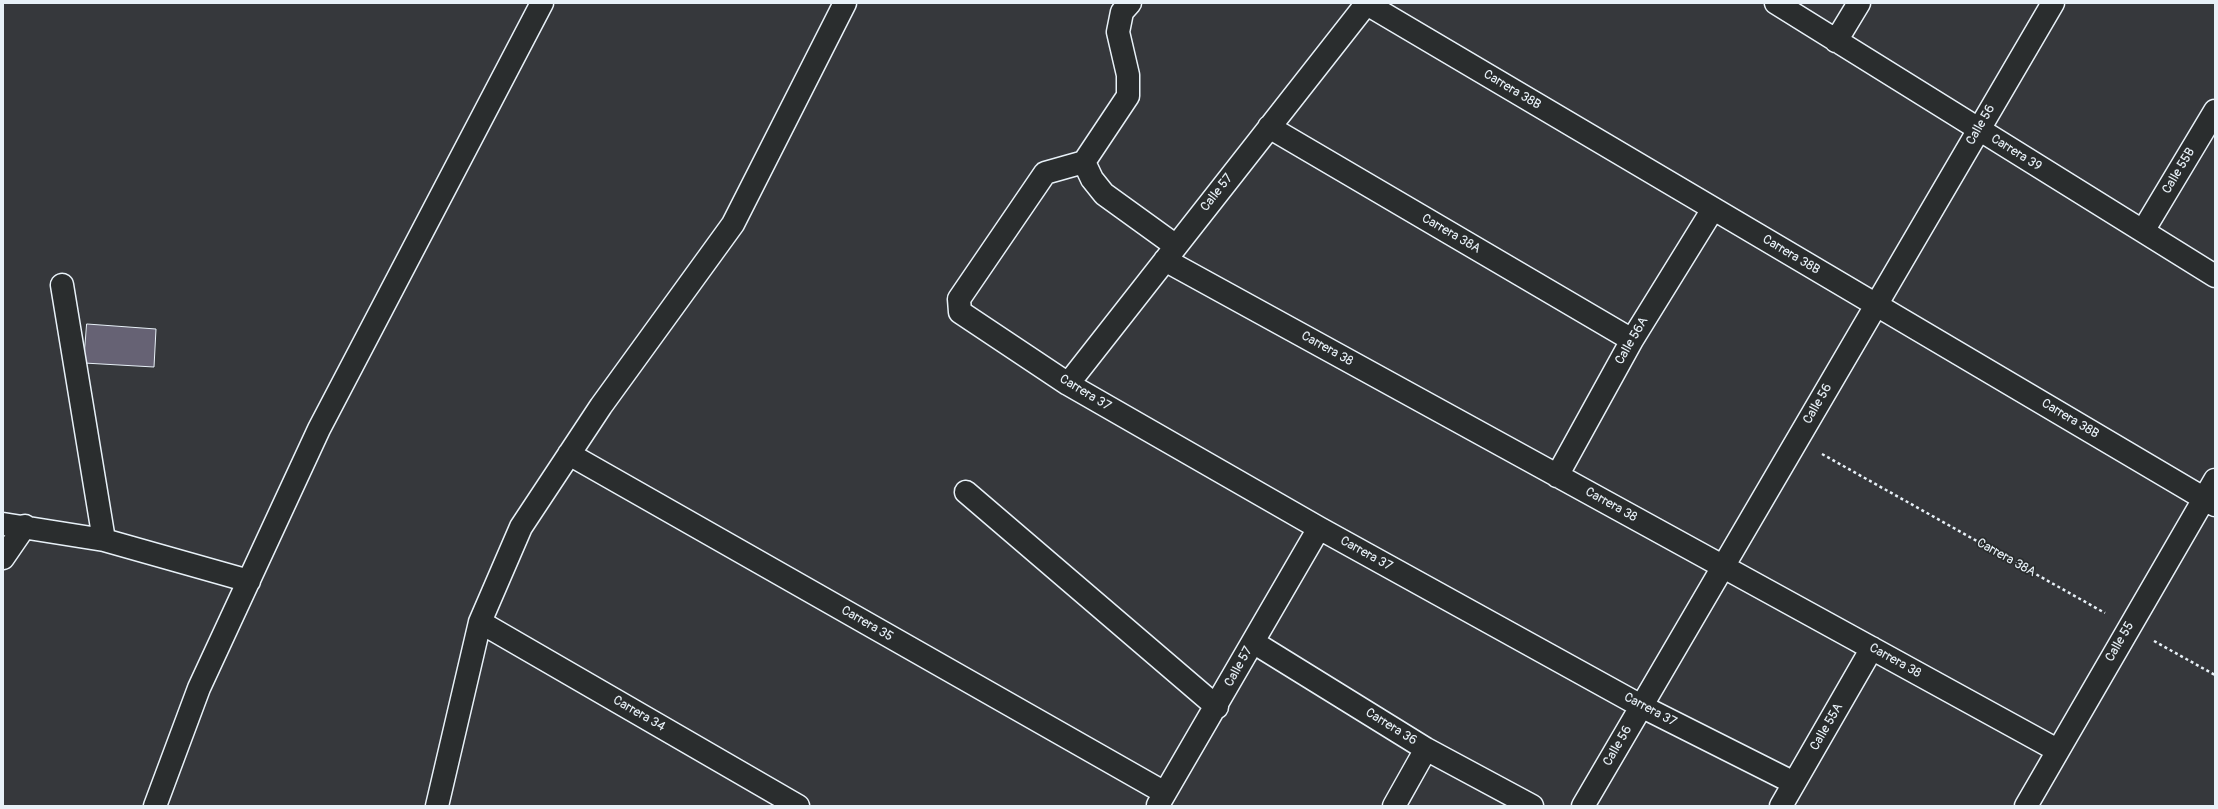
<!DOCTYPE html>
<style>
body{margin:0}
#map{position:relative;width:2218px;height:809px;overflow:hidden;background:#36383c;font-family:Pangolin,sans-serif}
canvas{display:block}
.frame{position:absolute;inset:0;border:4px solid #e8f1f8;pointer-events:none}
</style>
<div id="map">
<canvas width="2218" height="809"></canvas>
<div class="frame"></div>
</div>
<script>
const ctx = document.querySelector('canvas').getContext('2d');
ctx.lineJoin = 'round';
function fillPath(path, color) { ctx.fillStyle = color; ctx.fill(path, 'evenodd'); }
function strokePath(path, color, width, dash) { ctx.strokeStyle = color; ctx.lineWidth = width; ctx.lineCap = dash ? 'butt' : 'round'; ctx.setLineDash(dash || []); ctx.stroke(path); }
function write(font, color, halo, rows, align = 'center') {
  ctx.font = font + ' Pangolin,sans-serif'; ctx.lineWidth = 3.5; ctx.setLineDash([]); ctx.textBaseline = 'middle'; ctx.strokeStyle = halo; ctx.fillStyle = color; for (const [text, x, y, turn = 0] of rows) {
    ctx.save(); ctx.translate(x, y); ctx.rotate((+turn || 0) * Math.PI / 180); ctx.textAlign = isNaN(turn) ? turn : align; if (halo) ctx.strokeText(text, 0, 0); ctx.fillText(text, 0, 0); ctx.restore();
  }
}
const building = new Path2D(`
 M 87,324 L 156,329 L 154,367 L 84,363 Z`);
const path = new Path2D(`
 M 1822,454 L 2105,613
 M 2154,641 L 2215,675`);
const street = new Path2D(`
 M 1130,3 L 1122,12 L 1118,32 L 1128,75 L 1128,96 L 1084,162 L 1045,173 L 959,299 L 960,312 L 1068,384 L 1319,528 L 1641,706 L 1794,783
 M 1776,3 L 2215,276
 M 1367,4 L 2215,505
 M 1836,41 L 1859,3
 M 1269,127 L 1632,340
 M 1084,162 L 1092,179 L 1104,194 L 1176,246
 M 2143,231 L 2215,111
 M 1165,260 L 2057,750
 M 62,285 L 104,540
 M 1068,384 L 1367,3
 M 569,454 L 1165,793
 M 1557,476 L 1632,340 L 1713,209
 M 966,492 L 1217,707
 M 3,524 L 104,540 L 249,581
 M 3,558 L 25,526
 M 480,622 L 798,806
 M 1253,642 L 1426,749 L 1532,806
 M 1158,805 L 1319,528
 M 155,806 L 199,688 L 319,429 L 542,3
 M 437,806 L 480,622 L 521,527 L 601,406 L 733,224 L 845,3
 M 1394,806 L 1426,749
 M 1583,806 L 2053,3
 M 1781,806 L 1872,648
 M 2026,806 L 2215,480`);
const streetNames = [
 ["Carrera 38B",1512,90,31],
 ["Calle 56",1981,125,-60],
 ["Carrera 39",2016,153,32],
 ["Calle 55B",2179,171,-59],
 ["Calle 57",1217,193,-52],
 ["Carrera 38A",1451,234,30],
 ["Carrera 38B",1791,255,31],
 ["Calle 56A",1632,341,-60],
 ["Carrera 38",1327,349,29],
 ["Carrera 37",1085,393,31],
 ["Calle 56",1818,404,-60],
 ["Carrera 38B",2070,419,31],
 ["Carrera 38",1611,505,29],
 ["Carrera 37",1366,554,29],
 ["Carrera 38A",2006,558,29],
 ["Carrera 35",867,624,30],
 ["Calle 55",2120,642,-60],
 ["Carrera 38",1895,661,29],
 ["Calle 57",1239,667,-61],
 ["Carrera 37",1650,710,28],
 ["Carrera 34",639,714,30],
 ["Carrera 36",1391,727,32],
 ["Calle 55A",1827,727,-60],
 ["Calle 56",1618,746,-60]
];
fillPath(building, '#666274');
strokePath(building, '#e8f1f8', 1);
strokePath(street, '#e8f1f8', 25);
strokePath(path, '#e8f1f8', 2.5, [3, 3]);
strokePath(street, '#2a2d2e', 22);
write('13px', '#e8f1f8', '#2a2d2e', streetNames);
</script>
